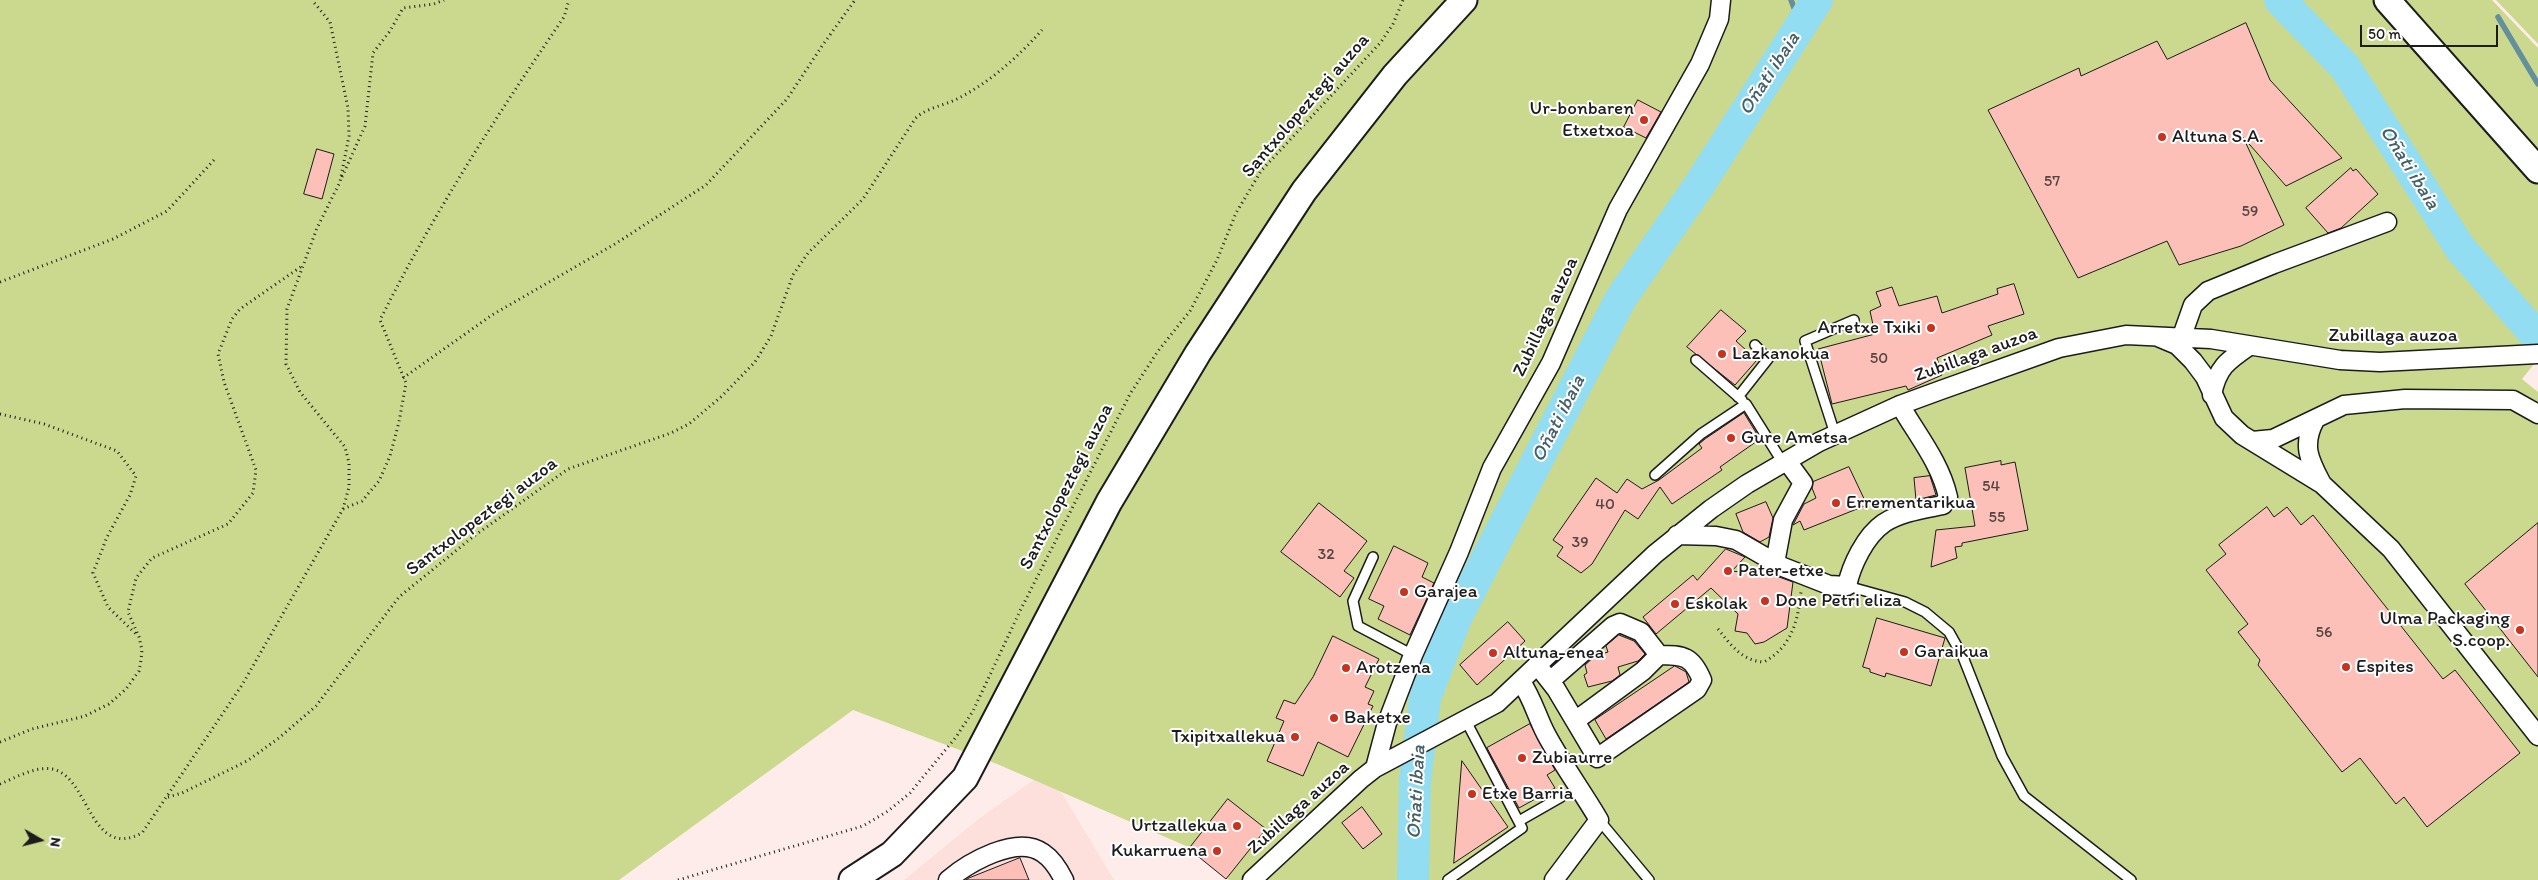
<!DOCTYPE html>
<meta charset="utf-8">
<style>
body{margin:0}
#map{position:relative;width:2538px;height:880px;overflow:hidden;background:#feecea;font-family:Itim,sans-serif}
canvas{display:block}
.north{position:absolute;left:15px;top:815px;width:50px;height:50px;-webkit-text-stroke:4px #fff;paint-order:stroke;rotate:98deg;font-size:14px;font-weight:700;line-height:20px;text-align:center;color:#1c1c1c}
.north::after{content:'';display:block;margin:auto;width:18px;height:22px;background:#1c1c1c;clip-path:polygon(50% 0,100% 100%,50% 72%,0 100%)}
.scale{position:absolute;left:2360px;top:25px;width:138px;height:22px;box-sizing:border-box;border:2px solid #1c1c1c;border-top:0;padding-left:6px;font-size:15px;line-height:18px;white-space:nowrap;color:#1c1c1c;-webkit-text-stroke:4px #fff;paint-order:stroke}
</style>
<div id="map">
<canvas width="2538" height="880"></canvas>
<div class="north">N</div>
<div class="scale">50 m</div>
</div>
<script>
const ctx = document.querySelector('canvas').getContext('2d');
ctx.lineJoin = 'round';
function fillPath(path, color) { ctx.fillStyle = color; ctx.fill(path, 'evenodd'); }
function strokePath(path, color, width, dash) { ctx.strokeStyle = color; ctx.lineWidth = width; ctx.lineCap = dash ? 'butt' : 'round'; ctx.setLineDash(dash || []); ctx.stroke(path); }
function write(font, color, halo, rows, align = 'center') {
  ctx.font = font + ' Itim,sans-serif'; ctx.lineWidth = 4; ctx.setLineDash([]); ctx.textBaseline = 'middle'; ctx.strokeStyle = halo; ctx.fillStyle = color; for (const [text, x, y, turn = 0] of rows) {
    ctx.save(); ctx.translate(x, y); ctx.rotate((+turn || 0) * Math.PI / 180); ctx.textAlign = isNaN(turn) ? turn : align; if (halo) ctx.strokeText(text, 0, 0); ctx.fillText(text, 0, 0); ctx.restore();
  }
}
const built = new Path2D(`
 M 1048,770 L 1114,880 L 904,880 L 980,818 Z`);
const green = new Path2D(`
 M 0,0 L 2492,0 L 2538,48 L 2538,359 L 2522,379 L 2538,392 L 2538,880 L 1229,880 L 1193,849 L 997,764 L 853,710 L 619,880 L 0,880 Z
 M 2496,0 L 2538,0 L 2538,44 Z`);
const stream = new Path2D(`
 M 1791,0 L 1801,26
 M 2498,17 L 2538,84`);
const river = new Path2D(`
 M 2280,0 L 2345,67 L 2460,248 L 2538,338
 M 1413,880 L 1415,781 L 1425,698 L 1456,618 L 1621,298 L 1698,187 L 1817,0`);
const building = new Path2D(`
 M 2246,23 L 2270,80 L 2342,158 L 2286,186 L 2243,137 L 2284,225 L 2241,246 L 2179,265 L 2167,241 L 2078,278 L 1988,110 L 2079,68 L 2081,76 L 2157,41 L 2167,59 Z
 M 1638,100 L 1661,112 L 1646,138 L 1624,127 Z
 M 317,149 L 334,154 L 322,199 L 304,194 Z
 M 2351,168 L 2353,171 L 2356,169 L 2378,194 L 2341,228 L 2328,233 L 2306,208 Z
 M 2014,284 L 2024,314 L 1988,326 L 1992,335 L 1937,358 L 1942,375 L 1908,390 L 1906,386 L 1832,404 L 1818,349 L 1875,334 L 1870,311 L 1881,306 L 1876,292 L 1892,287 L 1899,306 L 1937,296 L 1942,313 L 1998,294 L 1997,289 Z
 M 1721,310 L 1746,331 L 1736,341 L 1757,360 L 1735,385 L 1687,347 Z
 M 1744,413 L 1760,439 L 1720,467 L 1722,470 L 1672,504 L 1660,487 L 1638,519 L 1625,510 L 1592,564 L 1581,573 L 1557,556 L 1563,547 L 1553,540 L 1596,478 L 1617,493 L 1627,479 L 1642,489 L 1659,480 L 1702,448 L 1699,444 L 1705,439 Z
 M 2001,461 L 2001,465 L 2015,462 L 2028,530 L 1962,543 L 1962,546 L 1955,547 L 1957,558 L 1931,567 L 1936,530 L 1975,526 L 1965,468 Z
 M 1849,467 L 1867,505 L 1804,530 L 1800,521 L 1793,525 L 1804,504 L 1816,498 L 1812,488 L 1813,482 Z
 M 1930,476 L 1936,495 L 1916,500 L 1914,478 Z
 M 1766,502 L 1773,518 L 1769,537 L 1760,542 L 1743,532 L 1736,514 Z
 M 1319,503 L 1367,541 L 1344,571 L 1354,578 L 1340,597 L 1281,552 Z
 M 2267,507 L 2274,517 L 2287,507 L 2301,525 L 2313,515 L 2443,679 L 2455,670 L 2520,753 L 2427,827 L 2404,797 L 2396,804 L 2360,758 L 2342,772 L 2258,665 L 2260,660 L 2238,632 L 2248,624 L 2206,570 L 2226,554 L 2219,545 Z
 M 2538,523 L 2538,677 L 2465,584 Z
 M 1394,546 L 1428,563 L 1422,577 L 1434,583 L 1410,635 L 1378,619 L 1384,606 L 1369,599 Z
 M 1726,549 L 1745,557 L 1732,571 L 1779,577 L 1793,582 L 1787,628 L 1764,642 L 1755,644 L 1747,633 L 1735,631 L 1738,614 L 1711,588 L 1656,634 L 1643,617 L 1693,575 L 1697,580 Z
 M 1877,618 L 1945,638 L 1931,686 L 1886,673 L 1885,677 L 1870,672 L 1870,669 L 1863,667 Z
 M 1508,622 L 1525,641 L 1477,685 L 1460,665 Z
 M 1619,635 L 1634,641 L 1645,654 L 1638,661 L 1618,667 L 1620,675 L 1612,681 L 1588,687 L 1584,675 L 1587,673 L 1585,665 L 1595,656 L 1608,652 L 1606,646 Z
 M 1333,636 L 1379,659 L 1365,687 L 1374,691 L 1368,704 L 1373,706 L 1348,757 L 1318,742 L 1303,776 L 1267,761 L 1284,721 L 1276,718 L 1284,700 L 1295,704 L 1313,677 Z
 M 1675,666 L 1686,672 L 1689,682 L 1606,739 L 1595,720 Z
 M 1530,724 L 1555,770 L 1547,775 L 1555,788 L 1519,808 L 1487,748 Z
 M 1462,761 L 1508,827 L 1454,863 Z
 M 1228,799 L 1266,829 L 1226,879 L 1189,849 Z
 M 1362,807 L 1382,834 L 1363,849 L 1342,823 Z
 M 1020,858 L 1029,880 L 966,880 L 969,878 Z`);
const path = new Path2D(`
 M 342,177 L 365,126 L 373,53 L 390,31 L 403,8 L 434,4 L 444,0
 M 0,282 L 113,239 L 167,211 L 214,160
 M 403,378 L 492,315 L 615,244 L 706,185 L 787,99 L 822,46 L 855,0
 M 0,414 L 44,424 L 117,451 L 136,476 L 130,495 L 107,537 L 93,573 L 108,607 L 137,635
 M 343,509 L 362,501 L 379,481 L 390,456 L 399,422 L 406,383 L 380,320 C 433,214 497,115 564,17 L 569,0
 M 1718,629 C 1731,645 1742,661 1764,662 C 1791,647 1798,622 1801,592
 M 0,742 L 32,729 L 85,716 L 109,704 L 126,689 L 139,671 L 141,660 L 142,650 L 139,637 L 128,612 L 136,578 L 152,558 L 228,524 L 253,493 L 256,470 L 224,382 L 218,354 L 232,319 L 240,309 L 302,266
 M 0,784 C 15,778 35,766 52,769 C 90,776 89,861 142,833 L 242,685 L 343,509 L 349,487 L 349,463 L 345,447 L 300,392 L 286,364 L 287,309 L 317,228 L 340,182 L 349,136 L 348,108 L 330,22 L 312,0
 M 168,797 L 182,793 L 247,761 L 279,738 L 316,706 L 399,597 L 474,536 L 568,469 L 671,433 L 689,424 L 722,396 L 755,362 L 771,336 L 793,275 L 808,253 L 863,199 L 915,119 C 925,108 943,106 957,99 C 989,83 1018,57 1042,30
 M 678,880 L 863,826 L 888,811 L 910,793 L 956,737 L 973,711 L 1020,611 L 1130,394 L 1158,351 L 1190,311 L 1217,260 L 1236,213 L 1261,171 L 1381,42 L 1393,24 L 1403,0`);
const lane = new Path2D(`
 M 1696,360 L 1742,400
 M 1738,397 L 1768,359 L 1755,345
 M 1835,434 L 1805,341 L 1854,320
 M 1655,475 L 1701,434 L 1746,404 L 1783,463
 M 1373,557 L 1353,601 L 1358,626 L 1413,655
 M 1847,586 L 1905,602 L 1925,612 L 1949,632 L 1963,657 L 2002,756 L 2024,796 L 2131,880
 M 1599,820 L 1649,880
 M 1519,821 L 1561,797
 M 1448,880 L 1522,828 L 1466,721`);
const street = new Path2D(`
 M 2182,336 L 2193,305 L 2208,291 L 2274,264 L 2387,222
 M 2158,337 L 2177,345 L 2193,361 L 2205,377 L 2224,418 L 2242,435 L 2322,484 L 2391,549 L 2538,736
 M 2212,395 C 2217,368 2227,361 2249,346
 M 2315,420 C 2301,446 2310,461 2322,484
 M 2252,441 L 2273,439 L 2344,405 L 2405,399 L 2513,400 L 2538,414
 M 1677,535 L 1716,536 L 1736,540 L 1783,567 L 1829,585 L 1847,586 C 1851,566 1865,536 1884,523 C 1901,512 1924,509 1943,505 L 1948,497 C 1940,462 1917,435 1900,405
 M 1775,563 L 1783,520 L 1803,483 L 1792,468
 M 1538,666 L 1556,689 L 1597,758 L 1697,689 L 1702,680 C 1692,656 1684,655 1659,655 L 1643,671 L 1575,721
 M 1550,681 L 1613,626 L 1620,623 L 1641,632 L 1659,655
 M 1521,682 C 1532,697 1537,717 1546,734 C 1562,764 1582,791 1599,820 L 1554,880
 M 1375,768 L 1387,723 L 1413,655 L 1459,552 L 1492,468 L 1551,363 L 1618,209 L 1700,64 L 1719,19 L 1721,0
 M 948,880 C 968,863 1017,834 1043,853 C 1052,859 1059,870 1064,880
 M 1252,880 L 1361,779 L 1375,768 L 1497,703 L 1655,554 L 1711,509 L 1747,484 L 1819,442 L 1900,405 L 1941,390 L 2059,348 L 2126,335 L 2211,339 L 2340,360 L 2380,362 L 2538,354`);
const secondary = new Path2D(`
 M 2387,0 L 2538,170
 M 852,880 L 892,854 L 965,778 L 1109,502 L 1198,353 L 1304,191 L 1395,75 L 1464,0`);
const markers = [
 [1644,120,5,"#c8321e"],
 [2162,137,5,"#c8321e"],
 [1931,328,5,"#c8321e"],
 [1722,354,5,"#c8321e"],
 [1731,438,5,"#c8321e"],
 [1836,503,5,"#c8321e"],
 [1728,571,5,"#c8321e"],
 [1404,592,5,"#c8321e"],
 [1765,601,5,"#c8321e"],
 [1675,604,5,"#c8321e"],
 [2520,630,5,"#c8321e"],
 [1904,652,5,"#c8321e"],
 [1493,653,5,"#c8321e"],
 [2346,667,5,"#c8321e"],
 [1346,668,5,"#c8321e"],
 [1334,718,5,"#c8321e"],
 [1295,737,5,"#c8321e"],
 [1522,758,5,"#c8321e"],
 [1472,794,5,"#c8321e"],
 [1237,826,5,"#c8321e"],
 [1217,851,5,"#c8321e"]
];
const numberNames = [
 ["57",2052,182],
 ["59",2250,212],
 ["50",1879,359],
 ["54",1991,487],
 ["40",1605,505],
 ["55",1997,518],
 ["39",1580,543],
 ["32",1326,555],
 ["56",2324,633]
];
const streetNames = [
 ["Santxolopeztegi auzoa",1306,106,-49],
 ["Zubillaga auzoa",1546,317,-65],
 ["Zubillaga auzoa",2393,336],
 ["Zubillaga auzoa",1976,355,-20],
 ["Santxolopeztegi auzoa",1067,487,-63],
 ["Santxolopeztegi auzoa",482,517,-37],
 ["Zubillaga auzoa",1299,808,-42]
];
const poiNames = [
 ["Ur-bonbaren",1634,109,"right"],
 ["Etxetxoa",1634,131,"right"],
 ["Altuna S.A.",2172,137],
 ["Arretxe Txiki",1921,328,"right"],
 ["Lazkanokua",1732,354],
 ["Gure Ametsa",1741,438],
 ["Errementarikua",1846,503],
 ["Pater-etxe",1738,571],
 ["Garajea",1414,592],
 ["Done Petri eliza",1775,601],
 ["Eskolak",1685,604],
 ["Ulma Packaging",2510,619,"right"],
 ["S.coop.",2510,641,"right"],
 ["Garaikua",1914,652],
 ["Altuna-enea",1503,653],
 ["Espites",2356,667],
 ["Arotzena",1356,668],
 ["Baketxe",1344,718],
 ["Txipitxallekua",1285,737,"right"],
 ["Zubiaurre",1532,758],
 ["Etxe Barria",1482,794],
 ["Urtzallekua",1227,826,"right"],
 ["Kukarruena",1207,851,"right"]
];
const waterNames = [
 ["Oñati ibaia",1770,74,-57],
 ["Oñati ibaia",2409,168,58],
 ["Oñati ibaia",1559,419,-63],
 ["Oñati ibaia",1417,792,-87]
];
fillPath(built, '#fddfdb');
fillPath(green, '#cad98d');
strokePath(stream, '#63909c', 5.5);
strokePath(river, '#92ddf2', 32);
fillPath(building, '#fcc0b8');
strokePath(building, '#1c1c1c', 1);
strokePath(lane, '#1c1c1c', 12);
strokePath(street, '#1c1c1c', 21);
strokePath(secondary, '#1c1c1c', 29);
strokePath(path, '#1c1c1c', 3, [1, 4]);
strokePath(lane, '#fff', 9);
strokePath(street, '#fff', 18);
strokePath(secondary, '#fff', 25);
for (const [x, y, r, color] of markers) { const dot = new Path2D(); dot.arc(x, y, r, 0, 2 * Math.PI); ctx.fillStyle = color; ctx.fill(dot); strokePath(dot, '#fff', 2); }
write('16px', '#544543', null, numberNames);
write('19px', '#1c1c1c', '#fff', streetNames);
write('19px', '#1c1c1c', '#fff', poiNames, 'left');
write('italic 20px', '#456067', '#fff', waterNames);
</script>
